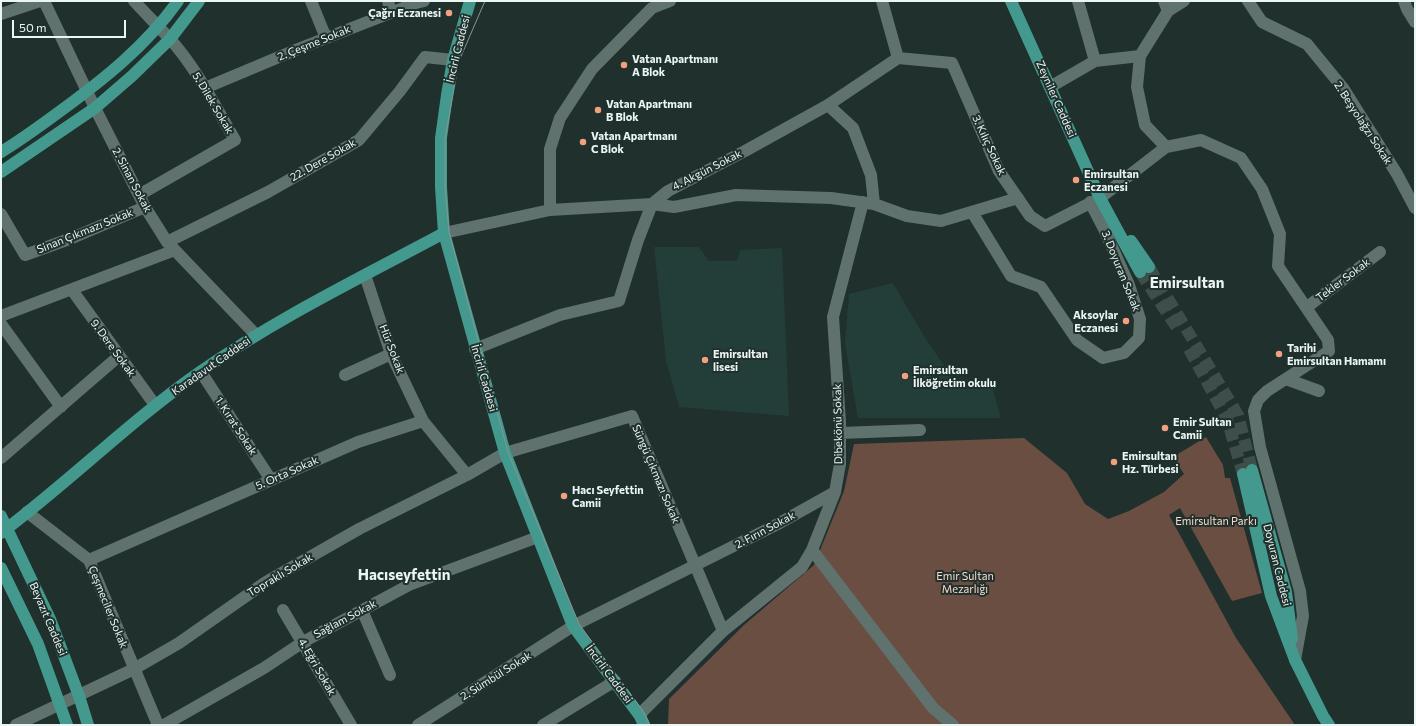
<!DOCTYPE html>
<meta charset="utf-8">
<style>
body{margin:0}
#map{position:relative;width:1416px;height:726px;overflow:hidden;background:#1f302d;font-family:Commissioner,sans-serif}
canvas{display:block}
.frame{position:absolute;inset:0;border:2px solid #ebf6f4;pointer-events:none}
.scale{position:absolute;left:12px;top:20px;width:114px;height:18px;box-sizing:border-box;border:2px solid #ebf6f4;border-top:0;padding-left:5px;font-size:12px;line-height:14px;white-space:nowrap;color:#ebf6f4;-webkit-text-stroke:3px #1f302d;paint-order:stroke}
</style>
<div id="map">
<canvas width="1416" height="726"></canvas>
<div class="frame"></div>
<div class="scale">50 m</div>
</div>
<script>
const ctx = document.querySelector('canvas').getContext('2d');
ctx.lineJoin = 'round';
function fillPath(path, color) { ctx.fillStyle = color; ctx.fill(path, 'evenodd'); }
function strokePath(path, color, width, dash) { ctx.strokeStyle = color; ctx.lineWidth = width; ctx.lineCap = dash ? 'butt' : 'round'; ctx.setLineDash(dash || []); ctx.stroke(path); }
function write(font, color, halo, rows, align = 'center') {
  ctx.font = font + ' Commissioner,sans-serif'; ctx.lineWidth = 4; ctx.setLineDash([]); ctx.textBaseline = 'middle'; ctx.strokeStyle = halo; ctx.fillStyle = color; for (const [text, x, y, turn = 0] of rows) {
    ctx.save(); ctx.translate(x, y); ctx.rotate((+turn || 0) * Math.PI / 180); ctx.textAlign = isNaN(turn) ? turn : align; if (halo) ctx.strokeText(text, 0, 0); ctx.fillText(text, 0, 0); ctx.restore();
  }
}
const built = new Path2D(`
 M 654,247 L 699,247 L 709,261 L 737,261 L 740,250 L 782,248 L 789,416 L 679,407 L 666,361 Z
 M 893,283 L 925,338 L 952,377 L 991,383 L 1001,418 L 858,418 L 845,344 L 849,294 Z`);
const green = new Path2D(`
 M 1206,437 L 1223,465 L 1225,478 L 1230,478 L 1262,593 L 1232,601 L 1180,508 L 1169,515 L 1236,638 L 1295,725 L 668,725 L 669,699 L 744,625 L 814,565 L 844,491 L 854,444 L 1024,438 L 1067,473 L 1085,504 L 1108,519 L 1129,511 L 1164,492 L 1184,474 L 1173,457 Z`);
const majorTunnel = new Path2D(`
 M 1149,267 L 1238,415 L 1252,470
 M 1140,272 L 1177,328
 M 1189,349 L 1227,419 L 1243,474`);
const minor = new Path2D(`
 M 44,1 L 95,108 L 145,207 L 167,242 L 256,335
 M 134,1 C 146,14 158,26 170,39 C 197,69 215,106 235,140 L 139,195
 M 311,1 L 326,38
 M 388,1 L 391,13
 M 882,1 L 898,58
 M 1078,1 L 1095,61
 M 1164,1 L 1168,11 L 1140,56 L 1137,87 L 1145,125 L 1166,147 L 1201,140 L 1241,158 L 1262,189 L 1280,234 L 1278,266 L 1328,340 L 1329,351 L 1267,391 L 1258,400 L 1254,411 L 1260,447 L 1300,591 L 1303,616 L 1295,660
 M 1248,1 L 1262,22 L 1307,44 L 1343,88 L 1397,174 L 1415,208
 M 1404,1 L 1407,9 L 1415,22
 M 1168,11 L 1184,1
 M 1,14 L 40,1
 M 1050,87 L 1095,61 L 1140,56
 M 205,88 L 298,49 L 416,3 L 424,1
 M 828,105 L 853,128 L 871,175 L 874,204
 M 550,210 L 550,149 L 560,118 L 592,69 L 652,8 L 670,1
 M 972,212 L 1011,276 L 1041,287 L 1077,340 L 1103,358 L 1124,353 L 1139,338 L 1140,319 L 1129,285 L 1104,229 L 1090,202
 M 1,214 L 25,255 L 72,238 L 145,207
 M 444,233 L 550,210 L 652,204 L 668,191 L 745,151 L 828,105 L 898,58 L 952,63 L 999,171 L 1030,216 L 1045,226 L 1100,198 L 1166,147
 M 167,242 L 268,192 L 359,140 L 400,91 L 425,57 L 453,60
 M 365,275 L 391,354 L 423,421
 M 72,290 L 155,405
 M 1307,307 L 1380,252
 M 1,316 L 175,250
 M 1,324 L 61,407
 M 475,349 L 560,315 L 619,301 L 638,240 L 652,204 L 674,207 L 736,195 L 831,198 L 874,204 L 907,216 L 941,221 L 1018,198
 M 201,372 L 271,480
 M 345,375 L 391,354
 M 1286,379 L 1319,391
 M 840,433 L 920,430
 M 1,458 L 119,356
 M 27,512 L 89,560 L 158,725
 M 812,550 L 933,708 L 953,725
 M 89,560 L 358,442 L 423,421 L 467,475
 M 283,610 L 351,725
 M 362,610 L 390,675
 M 640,716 L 643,711 L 723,631 L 802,567 L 812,550 L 835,492 L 840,464 L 840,422 L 833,317 L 863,202
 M 16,725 L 134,669 L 179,643 L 266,582 L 359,529 L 467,475 L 505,453 L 632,416 L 723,631
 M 164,725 L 264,668 L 303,642 L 409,585 L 538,537
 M 418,725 L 573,626 L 776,525 L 835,492
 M 543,725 L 615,681`);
const major = new Path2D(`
 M 470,1 L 453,60 L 447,95 L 441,138 L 441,187 L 444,233 L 505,453 L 573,626 L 640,716 L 644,725
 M 1011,1 L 1100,198 L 1140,272
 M 1,152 C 21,140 40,126 59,112 C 103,80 146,46 178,1
 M 1,172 L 95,108 L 132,76 L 170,39 L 199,1
 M 1131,241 L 1149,267
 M 1252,470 L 1286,592 L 1292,639
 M 1243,474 L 1271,596 L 1295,660 L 1323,716 L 1329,725
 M 1,516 L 50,619 L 79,696 L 88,725
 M 1,533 C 69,482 130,421 200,372 C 277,318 362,277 444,233
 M 1,568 L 38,644 L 67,725`);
const tram = new Path2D(`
 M 485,1 L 459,61 L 445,139 L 445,187 L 449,232 L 508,452 L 579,624 L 643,711 L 650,725`);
const markers = [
 [449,13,4,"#f2a07f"],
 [624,65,4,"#f2a07f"],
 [598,110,4,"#f2a07f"],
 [583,142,4,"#f2a07f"],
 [1076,180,4,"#f2a07f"],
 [1126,321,4,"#f2a07f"],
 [1279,354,4,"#f2a07f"],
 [705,360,4,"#f2a07f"],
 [905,376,4,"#f2a07f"],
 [1165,428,4,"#f2a07f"],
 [1114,462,4,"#f2a07f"],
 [564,496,4,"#f2a07f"]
];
const poiNames = [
 ["Çağrı Eczanesi",441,13,"right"],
 ["Vatan Apartmanı",632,59],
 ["A Blok",632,72],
 ["Vatan Apartmanı",606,104],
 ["B Blok",606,117],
 ["Vatan Apartmanı",591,136],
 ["C Blok",591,149],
 ["Emirsultan",1084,174],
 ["Eczanesi",1084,187],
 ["Aksoylar",1118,315,"right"],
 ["Eczanesi",1118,328,"right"],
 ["Tarihi",1287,348],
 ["Emirsultan Hamamı",1287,361],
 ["Emirsultan",713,354],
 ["lisesi",713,367],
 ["Emirsultan",913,370],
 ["İlköğretim okulu",913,383],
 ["Emir Sultan",1173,422],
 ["Camii",1173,435],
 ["Emirsultan",1122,456],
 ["Hz. Türbesi",1122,469],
 ["Hacı Seyfettin",572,490],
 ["Camii",572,503]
];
const streetNames = [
 ["2. Çeşme Sokak",314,43,-22],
 ["İncirli Caddesi",458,49,-76],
 ["Zeyniler Caddesi",1056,99,66],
 ["5. Dilek Sokak",213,103,59],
 ["2. Beşyolağzı Sokak",1363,123,57],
 ["3. Kılıç Sokak",989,145,65],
 ["22. Dere Sokak",323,160,-30],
 ["4. Akgün Sokak",707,170,-27],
 ["2. Sinan Sokak",132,180,62],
 ["Sinan Çıkmazı Sokak",85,231,-22],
 ["3. Doyuran Sokak",1121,271,68],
 ["Tekler Sokak",1343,280,-37],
 ["9. Dere Sokak",113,348,54],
 ["Hür Sokak",392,349,69],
 ["Karadavut Caddesi",211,366,-35],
 ["İncirli Caddesi",484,378,74],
 ["Dibekönü Sokak",838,424,-91],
 ["1. Kırat Sokak",236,426,57],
 ["5. Orta Sokak",287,473,-24],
 ["Süngü Çıkmazı Sokak",656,474,67],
 ["2. Fırın Sokak",765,530,-28],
 ["Doyuran Caddesi",1277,565,76],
 ["Topraklı Sokak",280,575,-31],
 ["Çeşmeciler Sokak",108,607,68],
 ["Beyazıt Caddesi",48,619,67],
 ["Sağlam Sokak",345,619,-28],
 ["4. Eğri Sokak",317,667,60],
 ["İncirli Caddesi",609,674,53],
 ["2. Sümbül Sokak",496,676,-32]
];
const parkNames = [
 ["Emirsultan Parkı",1216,521],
 ["Emir Sultan",965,576],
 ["Mezarlığı",965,589]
];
const districtNames = [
 ["Emirsultan",1187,283],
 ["Hacıseyfettin",404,575]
];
fillPath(built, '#233d39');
fillPath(green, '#6a4e42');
strokePath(majorTunnel, '#3e4e4b', 12, [12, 6]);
strokePath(minor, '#5f726e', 12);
strokePath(major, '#43998d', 12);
strokePath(tram, '#889693', 1);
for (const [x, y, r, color] of markers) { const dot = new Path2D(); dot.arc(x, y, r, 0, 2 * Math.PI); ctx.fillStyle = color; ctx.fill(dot); strokePath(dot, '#1f302d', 1.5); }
write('bold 11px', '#ebf6f4', '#1f302d', poiNames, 'left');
write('11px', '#ebf6f4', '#1f302d', streetNames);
write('11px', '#fcd8ca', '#1f302d', parkNames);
write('bold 15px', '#ebf6f4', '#1f302d', districtNames);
</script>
